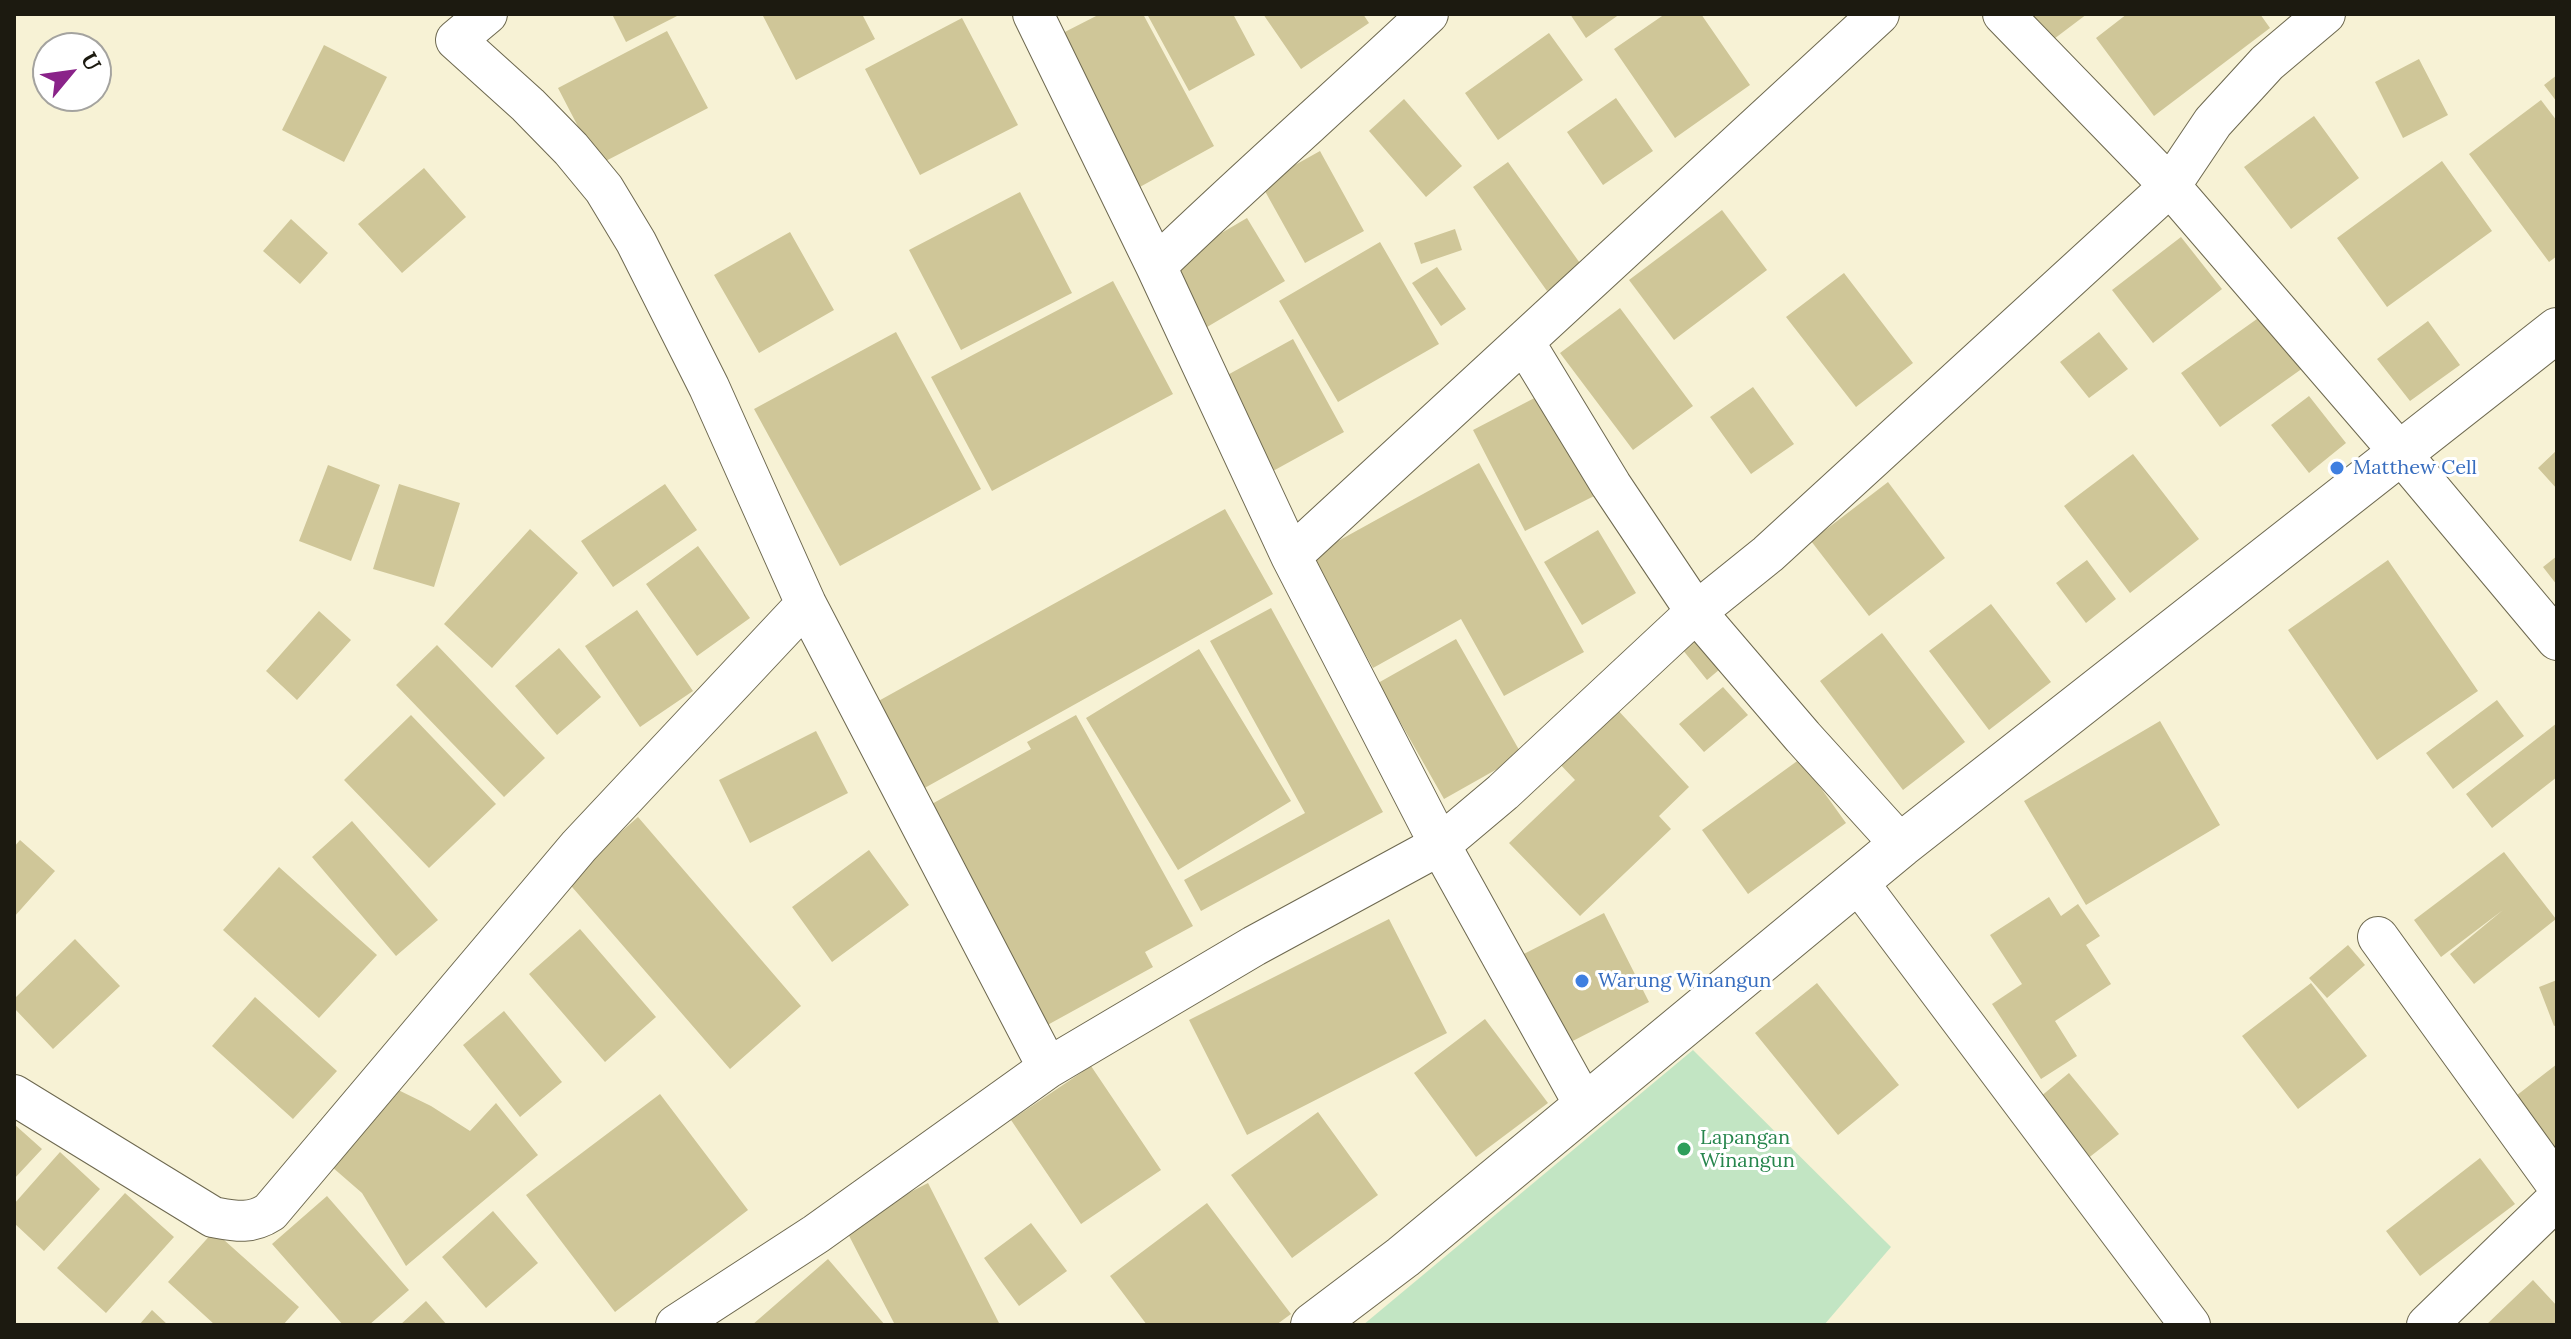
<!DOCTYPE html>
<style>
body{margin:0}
#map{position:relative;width:2571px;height:1339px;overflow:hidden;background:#f7f2d5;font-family:Lora,serif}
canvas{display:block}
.frame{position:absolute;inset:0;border:16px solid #1c1a10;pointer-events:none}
.north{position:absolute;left:32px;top:32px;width:80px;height:80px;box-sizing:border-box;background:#fff;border:2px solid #a4a39f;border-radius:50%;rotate:61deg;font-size:22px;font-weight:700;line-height:32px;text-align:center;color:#1c1a10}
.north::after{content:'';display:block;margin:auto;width:28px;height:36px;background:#8a2389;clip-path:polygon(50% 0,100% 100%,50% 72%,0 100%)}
</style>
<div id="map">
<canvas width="2571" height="1339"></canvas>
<div class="frame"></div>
<div class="north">U</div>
</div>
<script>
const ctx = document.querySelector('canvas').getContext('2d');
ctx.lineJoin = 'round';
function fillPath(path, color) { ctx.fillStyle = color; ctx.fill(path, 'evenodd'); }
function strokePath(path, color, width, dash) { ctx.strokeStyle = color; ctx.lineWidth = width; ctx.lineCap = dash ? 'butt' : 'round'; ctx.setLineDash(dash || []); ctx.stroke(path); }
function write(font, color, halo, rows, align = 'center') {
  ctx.font = font + ' Lora,serif'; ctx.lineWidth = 6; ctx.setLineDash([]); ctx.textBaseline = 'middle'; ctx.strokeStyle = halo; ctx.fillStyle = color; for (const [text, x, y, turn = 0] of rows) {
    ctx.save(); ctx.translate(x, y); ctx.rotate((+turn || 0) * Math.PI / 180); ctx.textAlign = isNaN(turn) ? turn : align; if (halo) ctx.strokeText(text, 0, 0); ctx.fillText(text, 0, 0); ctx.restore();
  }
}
const green = new Path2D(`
 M 1693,1050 L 1891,1247 L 1824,1325 L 1363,1325 Z`);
const building = new Path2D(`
 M 612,14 L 681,14 L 626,42 Z
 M 762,14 L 862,14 L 875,39 L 796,80 Z
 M 1100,14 L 1143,14 L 1214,146 L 1138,188 L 1057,36 Z
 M 1147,14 L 1233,14 L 1255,55 L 1189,91 Z
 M 1263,14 L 1363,14 L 1369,23 L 1301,69 Z
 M 1570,14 L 1620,14 L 1586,38 Z
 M 1665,14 L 1701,14 L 1750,85 L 1675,138 L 1614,49 Z
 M 2016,14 L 2087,14 L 2042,48 Z
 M 2127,14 L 2260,14 L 2270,28 L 2154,116 L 2096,38 Z
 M 962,18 L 1018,125 L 920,175 L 865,69 Z
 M 667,31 L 708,108 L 598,165 L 558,88 Z
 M 1549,33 L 1583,80 L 1498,140 L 1465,93 Z
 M 324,45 L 387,77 L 344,162 L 282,130 Z
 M 2419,59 L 2448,115 L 2403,138 L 2375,82 Z
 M 2557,75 L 2557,102 L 2544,85 Z
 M 1616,98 L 1653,151 L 1603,185 L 1567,132 Z
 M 1404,99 L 1462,166 L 1426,197 L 1369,131 Z
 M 2541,100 L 2557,121 L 2557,256 L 2549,262 L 2469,154 Z
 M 2314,116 L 2359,178 L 2291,229 L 2244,167 Z
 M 1320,151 L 1364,231 L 1305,263 L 1261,184 Z
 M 2442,161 L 2492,231 L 2387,307 L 2337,238 Z
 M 1508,162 L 1582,266 L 1547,291 L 1473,187 Z
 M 424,168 L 466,217 L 402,273 L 358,224 Z
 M 1020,192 L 1072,293 L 961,350 L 909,250 Z
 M 1722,210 L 1767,270 L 1674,340 L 1629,280 Z
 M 1247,218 L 1285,281 L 1202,330 L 1165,266 Z
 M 291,219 L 328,253 L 300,284 L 263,251 Z
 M 1455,229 L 1462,250 L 1421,264 L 1414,243 Z
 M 790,232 L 834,310 L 759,353 L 714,275 Z
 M 2181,237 L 2222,289 L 2153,343 L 2112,290 Z
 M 1380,242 L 1439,344 L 1338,402 L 1279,301 Z
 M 1437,267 L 1466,309 L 1441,326 L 1412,283 Z
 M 1844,273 L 1913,363 L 1856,407 L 1786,317 Z
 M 1113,281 L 1173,394 L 992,491 L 931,377 Z
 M 1620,308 L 1693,406 L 1633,450 L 1560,353 Z
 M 2264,314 L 2303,368 L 2220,427 L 2181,373 Z
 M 2428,321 L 2460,365 L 2410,401 L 2377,359 Z
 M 896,332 L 981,489 L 840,566 L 754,409 Z
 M 2099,332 L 2128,369 L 2089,398 L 2060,362 Z
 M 1293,339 L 1344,432 L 1273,471 L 1222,378 Z
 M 1753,387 L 1794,444 L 1751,474 L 1710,417 Z
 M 1546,392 L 1598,494 L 1525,531 L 1473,430 Z
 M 2309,396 L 2346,443 L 2309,473 L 2271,425 Z
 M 2557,450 L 2557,489 L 2538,468 Z
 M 2133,454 L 2199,539 L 2130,593 L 2064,506 Z
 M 1479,463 L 1584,652 L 1504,696 L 1461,619 L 1373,668 L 1311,556 Z
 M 328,465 L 380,485 L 351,561 L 299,541 Z
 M 1888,482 L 1945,558 L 1869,616 L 1811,541 Z
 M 399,484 L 460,503 L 434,587 L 373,569 Z
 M 665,484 L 697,530 L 613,587 L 581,541 Z
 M 1225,509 L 1273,594 L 912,795 L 864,709 Z
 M 530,529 L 578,573 L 492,668 L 444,624 Z
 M 1598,530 L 1636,593 L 1582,625 L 1544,562 Z
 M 698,546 L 750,618 L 697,656 L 646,584 Z
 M 2557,556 L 2557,585 L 2543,567 Z
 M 2087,560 L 2116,599 L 2086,623 L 2056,583 Z
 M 2388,560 L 2478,691 L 2377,760 L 2288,630 Z
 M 1991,604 L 2051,682 L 1989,730 L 1929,651 Z
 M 1271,608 L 1383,812 L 1201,911 L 1184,880 L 1305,813 L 1210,641 Z
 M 637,610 L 693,691 L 640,727 L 585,646 Z
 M 319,611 L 351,640 L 297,700 L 266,671 Z
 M 1697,628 L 1726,664 L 1707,680 L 1678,644 Z
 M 1882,633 L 1965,742 L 1903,790 L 1820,681 Z
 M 1456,639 L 1522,755 L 1444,799 L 1378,683 Z
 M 437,645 L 545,758 L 504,797 L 396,685 Z
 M 559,648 L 601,697 L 557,735 L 515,686 Z
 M 1199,649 L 1291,801 L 1178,870 L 1086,718 Z
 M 1723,687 L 1748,715 L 1704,752 L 1679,724 Z
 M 2497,700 L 2524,736 L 2453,789 L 2426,753 Z
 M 1615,707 L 1689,787 L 1659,816 L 1671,829 L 1580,916 L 1509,843 L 1575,780 L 1557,761 Z
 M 411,715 L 496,804 L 429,868 L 344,780 Z
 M 1076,715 L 1193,926 L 1145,952 L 1153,967 L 1042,1028 L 921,810 L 1031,749 L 1027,742 Z
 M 2160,721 L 2220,825 L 2086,905 L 2024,801 Z
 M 2557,723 L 2557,777 L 2492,828 L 2466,794 Z
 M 816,731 L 848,793 L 750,843 L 719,780 Z
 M 1800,759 L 1846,823 L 1748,894 L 1702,830 Z
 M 638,817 L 801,1006 L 730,1069 L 566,880 Z
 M 352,821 L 438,920 L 396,956 L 312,857 Z
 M 20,840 L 55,871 L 14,917 L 14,847 Z
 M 869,850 L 909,905 L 832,962 L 792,907 Z
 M 2504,852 L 2556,919 L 2474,984 L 2450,954 L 2503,910 L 2441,957 L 2414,920 Z
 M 279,867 L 377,955 L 319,1018 L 223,930 Z
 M 2049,897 L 2061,916 L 2078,904 L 2100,936 L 2086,945 L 2111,984 L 2055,1021 L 2077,1056 L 2041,1079 L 1992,1004 L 2022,984 L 1990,935 Z
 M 1604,913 L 1649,1002 L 1559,1048 L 1514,959 Z
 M 1389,919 L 1447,1033 L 1247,1135 L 1189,1020 Z
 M 580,929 L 656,1017 L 605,1062 L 529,974 Z
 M 75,939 L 120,986 L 53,1049 L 14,1008 L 14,999 Z
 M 2348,945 L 2365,965 L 2327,998 L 2309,978 Z
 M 2557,980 L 2557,1025 L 2554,1026 L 2539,987 Z
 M 1817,983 L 1899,1085 L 1838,1135 L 1755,1033 Z
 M 2311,983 L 2367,1056 L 2298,1109 L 2242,1036 Z
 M 255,997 L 337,1071 L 293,1119 L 212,1046 Z
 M 504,1011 L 562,1082 L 520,1117 L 463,1045 Z
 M 1485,1019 L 1548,1103 L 1476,1157 L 1414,1073 Z
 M 2557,1064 L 2557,1159 L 2512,1099 Z
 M 1091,1066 L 1161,1170 L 1081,1224 L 1011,1120 Z
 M 2069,1073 L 2119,1134 L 2082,1163 L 2034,1102 Z
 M 390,1086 L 431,1106 L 470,1131 L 496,1103 L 538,1155 L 406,1266 L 362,1193 L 324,1160 Z
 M 660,1094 L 748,1210 L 615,1312 L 526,1195 Z
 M 1318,1112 L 1378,1195 L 1292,1258 L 1231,1175 Z
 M 14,1124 L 42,1149 L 14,1179 Z
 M 60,1152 L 100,1189 L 44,1251 L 14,1223 L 14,1204 Z
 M 2480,1158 L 2515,1204 L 2420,1276 L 2386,1231 Z
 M 928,1183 L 999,1323 L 995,1325 L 895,1325 L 844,1226 Z
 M 125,1193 L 174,1237 L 106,1313 L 57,1268 Z
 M 327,1196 L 409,1290 L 369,1325 L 343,1325 L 272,1244 Z
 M 1207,1203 L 1291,1314 L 1276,1325 L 1147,1325 L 1110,1276 Z
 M 493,1211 L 538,1263 L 486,1308 L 442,1257 Z
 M 1031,1223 L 1067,1271 L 1019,1306 L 984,1258 Z
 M 214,1231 L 299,1307 L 283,1325 L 215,1325 L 168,1282 Z
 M 828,1259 L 885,1325 L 752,1325 Z
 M 2533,1280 L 2557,1306 L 2557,1325 L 2486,1325 Z
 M 426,1301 L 447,1325 L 400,1325 Z
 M 152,1310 L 168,1325 L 139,1325 Z`);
const street = new Path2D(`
 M 487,14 L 456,40 L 528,105 L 571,149 L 604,189 L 636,242 L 709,387 L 806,604 L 1048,1068
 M 1033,14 L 1156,266 L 1291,556 L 1440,845 L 1585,1106
 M 2003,14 L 2170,186 L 2402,455 L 2557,640
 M 1156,266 C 1245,180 1338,99 1428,14
 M 1524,342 L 1611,485 L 1696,612 L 1803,737 L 1901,845
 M 1291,556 L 1879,14
 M 1857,881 L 2190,1325
 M 2378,937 L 2557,1185
 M 14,1095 L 213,1217 C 235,1221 250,1225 270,1212 L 579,846 L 806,604
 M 676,1325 L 816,1234 L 1048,1068 L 1254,946 L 1440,845 L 1503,792 L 1696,612 L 1768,554 L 2170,186 L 2213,122 L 2267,63 L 2325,14
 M 2427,1325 L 2557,1199`);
const secondary = new Path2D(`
 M 1313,1325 L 1403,1257 L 1901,845 L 2557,330`);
const markers = [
 [2337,468,8,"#3f7fe0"],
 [1582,981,8,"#3f7fe0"],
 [1684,1149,8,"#2e9e5b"]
];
const shopNames = [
 ["Matthew Cell",2353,468],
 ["Warung Winangun",1598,981]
];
const leisureNames = [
 ["Lapangan",1700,1138],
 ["Winangun",1700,1161]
];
fillPath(green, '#c2e5c3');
fillPath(building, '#cfc698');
strokePath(street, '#6d684f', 42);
strokePath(secondary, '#6d684f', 46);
strokePath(street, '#fff', 40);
strokePath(secondary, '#fff', 44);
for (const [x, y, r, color] of markers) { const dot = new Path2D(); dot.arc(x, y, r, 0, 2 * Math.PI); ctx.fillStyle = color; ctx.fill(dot); strokePath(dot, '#fff', 3); }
write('20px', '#366cbe', '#fff', shopNames, 'left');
write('20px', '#27864d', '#fff', leisureNames, 'left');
</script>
